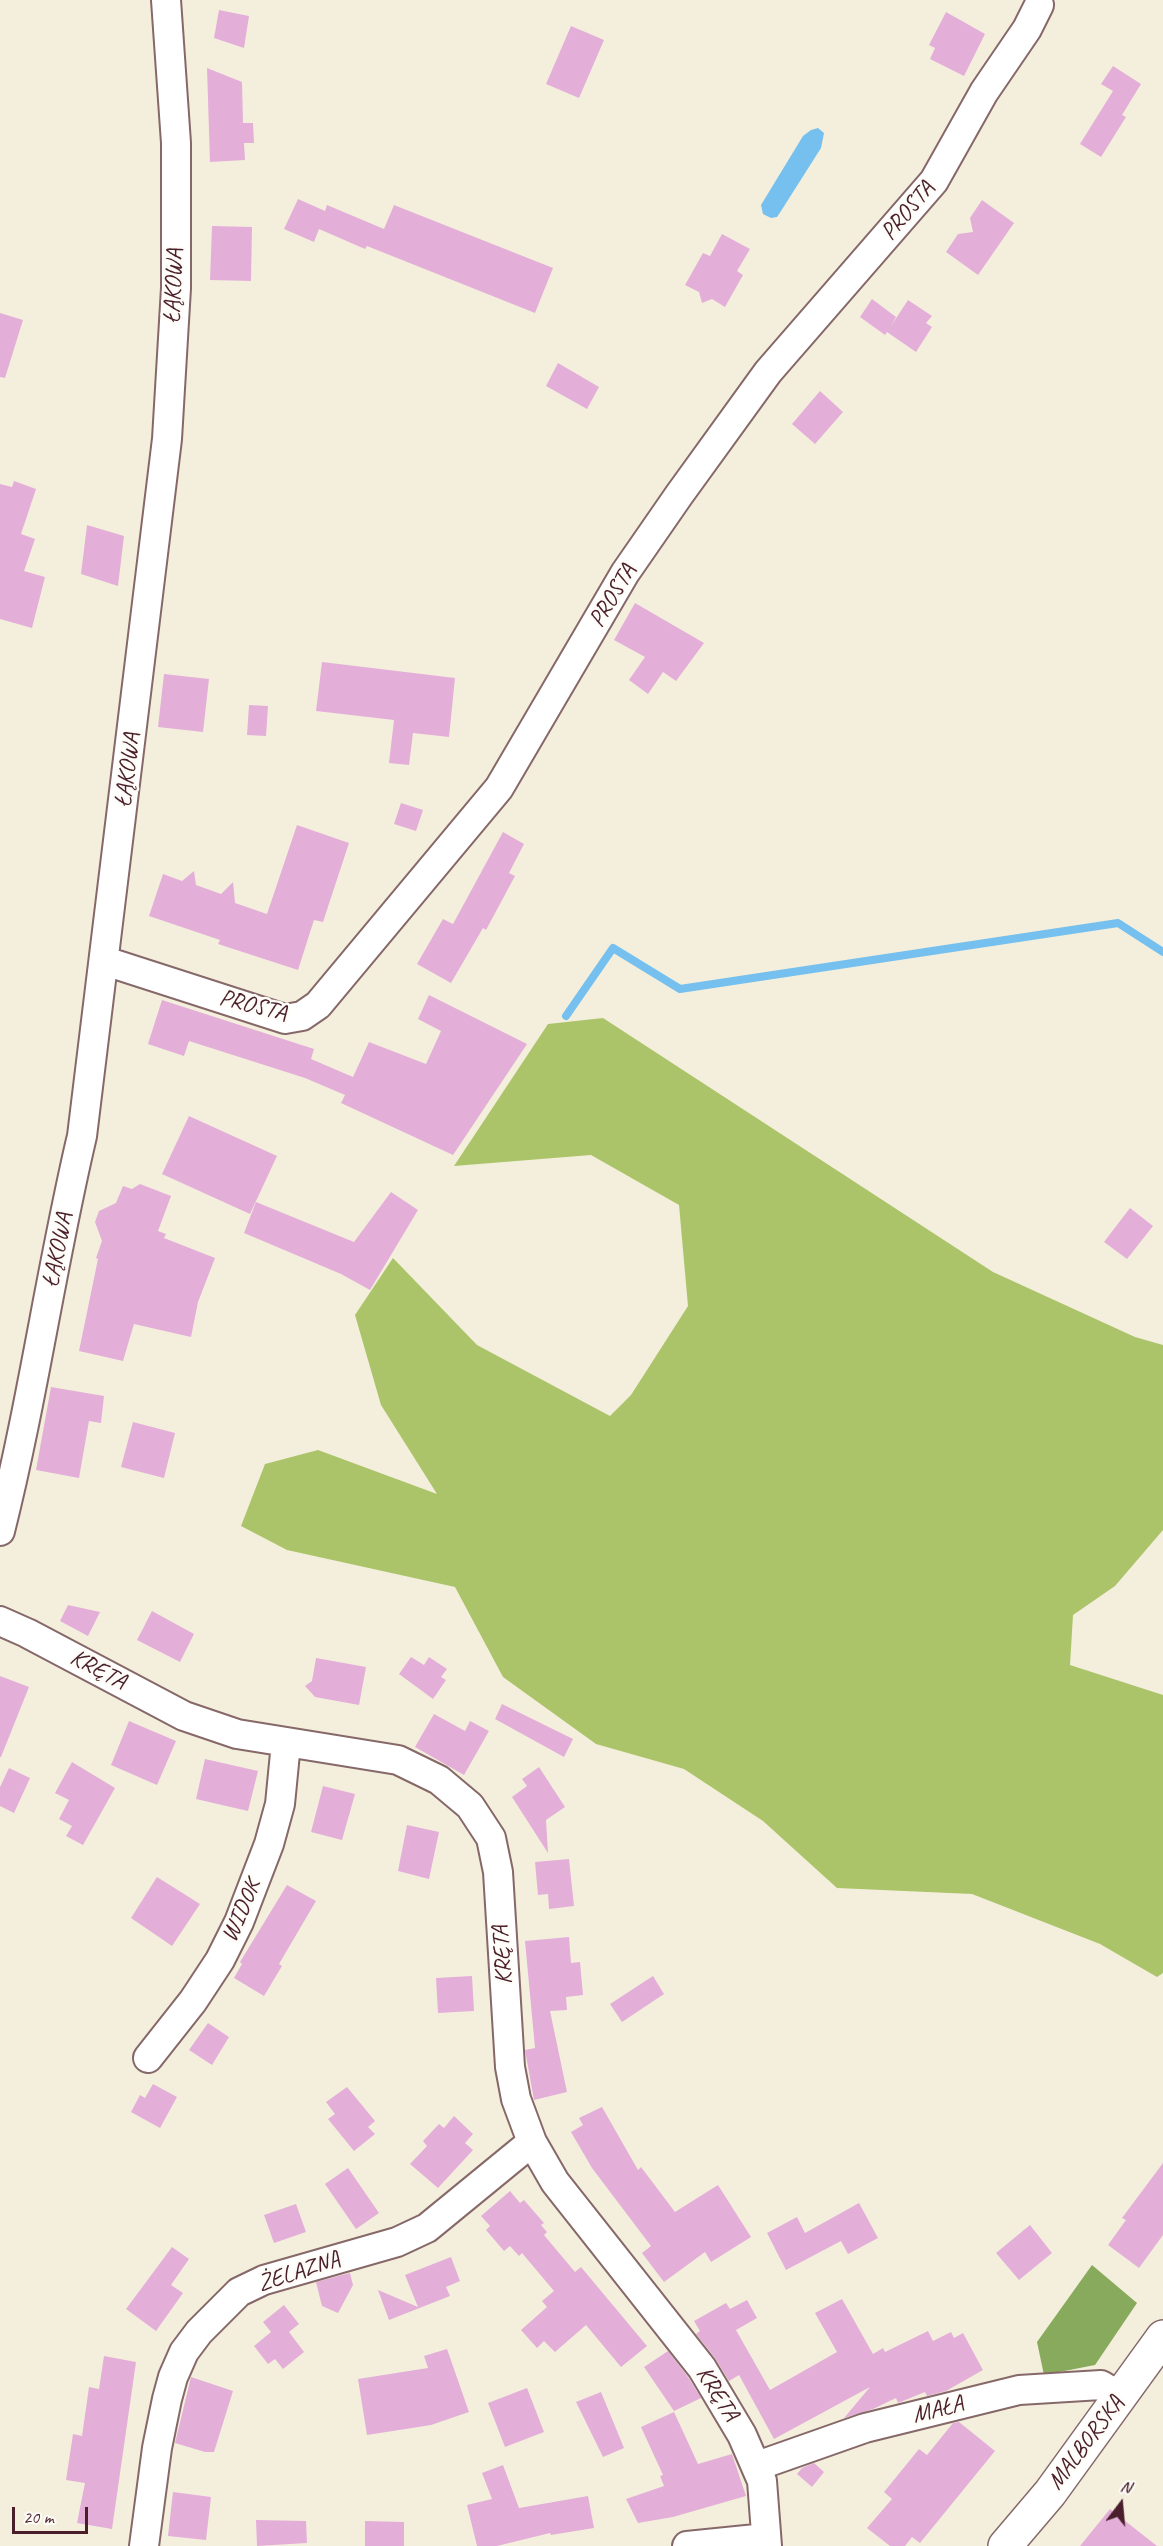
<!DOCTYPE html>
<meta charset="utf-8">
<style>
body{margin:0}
#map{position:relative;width:1163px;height:2546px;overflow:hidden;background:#f4efdc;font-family:Caveat,sans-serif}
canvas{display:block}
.north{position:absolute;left:1091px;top:2474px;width:60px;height:60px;-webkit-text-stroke:4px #fdfcf7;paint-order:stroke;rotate:16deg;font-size:16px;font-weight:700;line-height:24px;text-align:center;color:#4a1f2b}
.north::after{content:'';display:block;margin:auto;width:21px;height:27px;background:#4a1f2b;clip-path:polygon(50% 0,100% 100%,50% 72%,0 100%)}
.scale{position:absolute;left:12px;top:2507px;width:76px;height:27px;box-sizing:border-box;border:3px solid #4a1f2b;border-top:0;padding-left:8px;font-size:18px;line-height:21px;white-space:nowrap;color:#4a1f2b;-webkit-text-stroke:4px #fdfcf7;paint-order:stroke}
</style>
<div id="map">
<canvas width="1163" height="2546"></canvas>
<div class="north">N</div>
<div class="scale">20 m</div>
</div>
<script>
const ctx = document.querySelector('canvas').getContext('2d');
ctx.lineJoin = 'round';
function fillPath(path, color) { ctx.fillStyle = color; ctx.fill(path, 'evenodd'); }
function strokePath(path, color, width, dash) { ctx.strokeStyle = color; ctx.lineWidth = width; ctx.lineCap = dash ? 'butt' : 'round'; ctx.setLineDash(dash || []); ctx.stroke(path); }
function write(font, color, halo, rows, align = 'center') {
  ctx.font = font + ' Caveat,sans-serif'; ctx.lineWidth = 5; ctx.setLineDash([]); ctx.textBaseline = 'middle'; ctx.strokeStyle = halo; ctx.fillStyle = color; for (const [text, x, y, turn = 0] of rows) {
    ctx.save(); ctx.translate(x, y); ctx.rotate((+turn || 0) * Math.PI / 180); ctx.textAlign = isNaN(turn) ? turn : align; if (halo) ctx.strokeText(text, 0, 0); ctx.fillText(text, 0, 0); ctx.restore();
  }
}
const green = new Path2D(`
 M 603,1018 L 993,1272 L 1135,1337 L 1163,1345 L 1163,1530 L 1115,1586 L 1073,1615 L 1070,1665 L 1163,1695 L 1163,1973 L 1157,1977 L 1100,1944 L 972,1894 L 837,1888 L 763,1821 L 684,1769 L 596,1744 L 503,1677 L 455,1587 L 287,1550 L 241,1526 L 265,1464 L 318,1450 L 437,1494 L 381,1405 L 355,1315 L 393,1258 L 477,1345 L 610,1416 L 631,1395 L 688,1306 L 679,1205 L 591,1155 L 454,1166 L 548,1024 Z`);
const forest = new Path2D(`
 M 1092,2265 L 1137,2303 L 1095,2365 L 1044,2375 L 1037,2342 Z`);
const water = new Path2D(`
 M 818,128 L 824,133 L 821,148 L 781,211 L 777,217 L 771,218 L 763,214 L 761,205 L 803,136 L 811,130 Z`);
const stream = new Path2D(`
 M 566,1016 L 613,948 L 680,989 L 1118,923 L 1163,952`);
const building = new Path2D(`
 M 219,10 L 249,16 L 244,48 L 214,38 Z
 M 946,12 L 985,34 L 964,76 L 930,59 L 935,48 L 929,45 Z
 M 571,26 L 604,40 L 579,98 L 546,84 Z
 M 1113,66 L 1141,84 L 1122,115 L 1126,117 L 1101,157 L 1080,144 L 1113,91 L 1101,84 Z
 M 207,68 L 242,82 L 243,123 L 253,123 L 254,143 L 244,143 L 245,160 L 210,162 Z
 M 298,199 L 325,211 L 327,205 L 384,229 L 394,205 L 553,268 L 535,313 L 367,246 L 365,249 L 319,229 L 314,242 L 284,229 Z
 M 982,200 L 1014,223 L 978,275 L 946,252 L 958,234 L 973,232 L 970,218 Z
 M 212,226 L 252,227 L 251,281 L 210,280 Z
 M 722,234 L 750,249 L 737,271 L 743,275 L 725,307 L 712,299 L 702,303 L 699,292 L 685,285 L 703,253 L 710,256 Z
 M 872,299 L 896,317 L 891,326 L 908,300 L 932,316 L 926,323 L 932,327 L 916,352 L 887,332 L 885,335 L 860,317 Z
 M 0,313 L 23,320 L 5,378 L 0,377 Z
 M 558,363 L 599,387 L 587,409 L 546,386 Z
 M 820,391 L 843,412 L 815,444 L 792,424 Z
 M 14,481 L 36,489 L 21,534 L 35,539 L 24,571 L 45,577 L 32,628 L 0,619 L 0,484 L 12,487 Z
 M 87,525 L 124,536 L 118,586 L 81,574 Z
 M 635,603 L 704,643 L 676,681 L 663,672 L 648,694 L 629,680 L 645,657 L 614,640 Z
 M 322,662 L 455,678 L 449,737 L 413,733 L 409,765 L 389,763 L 394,720 L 316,711 Z
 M 164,674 L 209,679 L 203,732 L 158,727 Z
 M 249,705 L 268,706 L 266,736 L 247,735 Z
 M 401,803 L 423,810 L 416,831 L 394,824 Z
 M 297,825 L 349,843 L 323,922 L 314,920 L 298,970 L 218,944 L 220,940 L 149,916 L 163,874 L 182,881 L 194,871 L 196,885 L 221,894 L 233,882 L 235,903 L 267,914 Z
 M 503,832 L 524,844 L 509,873 L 515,876 L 486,930 L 483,928 L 451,983 L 417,964 L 443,919 L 453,924 Z
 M 429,995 L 527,1044 L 453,1155 L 341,1103 L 345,1095 L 305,1078 L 189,1041 L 184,1056 L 148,1044 L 162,1000 L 314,1049 L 311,1059 L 353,1077 L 369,1042 L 426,1064 L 441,1031 L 418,1019 Z
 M 189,1116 L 277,1156 L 250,1214 L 162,1174 Z
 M 140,1184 L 171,1196 L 158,1231 L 166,1234 L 164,1238 L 215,1258 L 198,1302 L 191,1337 L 134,1324 L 123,1361 L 79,1351 L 98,1259 L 96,1258 L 102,1241 L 95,1222 L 99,1211 L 116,1203 L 123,1186 L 132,1189 Z
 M 391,1192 L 418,1210 L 370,1290 L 341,1274 L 244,1233 L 256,1202 L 354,1242 Z
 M 1130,1208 L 1153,1226 L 1127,1259 L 1104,1242 Z
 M 51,1387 L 104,1396 L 101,1423 L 89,1421 L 79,1478 L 36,1470 Z
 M 133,1422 L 175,1433 L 164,1478 L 121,1467 Z
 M 68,1605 L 100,1612 L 88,1636 L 60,1621 Z
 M 152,1611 L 194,1634 L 180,1662 L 137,1640 Z
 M 411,1657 L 424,1665 L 429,1657 L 447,1669 L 441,1677 L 446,1680 L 433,1699 L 399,1674 Z
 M 316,1658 L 366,1667 L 359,1705 L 315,1697 L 305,1686 L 312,1681 Z
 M 0,1676 L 29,1687 L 1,1757 L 0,1757 Z
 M 502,1704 L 573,1739 L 564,1757 L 495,1719 Z
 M 434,1714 L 465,1731 L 470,1721 L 489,1731 L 464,1775 L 415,1747 Z
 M 129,1721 L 176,1741 L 157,1785 L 111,1765 Z
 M 205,1759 L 258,1771 L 248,1811 L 196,1799 Z
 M 72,1762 L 115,1788 L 83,1845 L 66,1836 L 72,1826 L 59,1819 L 69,1800 L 55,1793 Z
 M 539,1767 L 565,1807 L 546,1820 L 548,1853 L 512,1797 L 527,1786 L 522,1779 Z
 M 9,1768 L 30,1778 L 14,1813 L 0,1806 L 0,1787 Z
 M 323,1786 L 355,1794 L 342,1840 L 311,1832 Z
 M 407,1825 L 439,1832 L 429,1879 L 398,1871 Z
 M 569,1859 L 574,1906 L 549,1909 L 548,1894 L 538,1895 L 535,1862 Z
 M 157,1877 L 200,1904 L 172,1946 L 131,1918 Z
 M 287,1885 L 316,1901 L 279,1964 L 282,1966 L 264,1996 L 234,1978 L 242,1964 L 240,1962 Z
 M 569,1937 L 571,1963 L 580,1962 L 583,1995 L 566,1997 L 567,2010 L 550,2011 L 567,2092 L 534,2100 L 525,2050 L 535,2048 L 525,1941 Z
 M 472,1976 L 474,2011 L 438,2013 L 436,1978 Z
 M 653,1976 L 664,1994 L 622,2022 L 610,2004 Z
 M 208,2023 L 229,2037 L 212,2065 L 189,2050 Z
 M 153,2084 L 177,2097 L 160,2128 L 131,2112 L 140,2095 L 145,2098 Z
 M 347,2087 L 375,2121 L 368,2127 L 375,2134 L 354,2151 L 328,2119 L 335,2114 L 326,2102 Z
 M 602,2107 L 638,2170 L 641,2167 L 675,2212 L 718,2185 L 751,2237 L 711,2262 L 705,2252 L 664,2282 L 642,2253 L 651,2246 L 592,2168 L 571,2132 L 583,2125 L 579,2118 Z
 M 454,2116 L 473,2134 L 465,2143 L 473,2150 L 438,2188 L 410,2164 L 427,2146 L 423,2141 L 439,2124 L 444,2128 Z
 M 1163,2163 L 1163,2235 L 1139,2268 L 1108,2245 L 1126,2220 L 1122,2218 Z
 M 348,2168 L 379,2213 L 356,2229 L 325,2184 Z
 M 510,2191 L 520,2203 L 524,2200 L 544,2223 L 541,2225 L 547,2232 L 544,2235 L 575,2272 L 581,2267 L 647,2346 L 621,2367 L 586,2325 L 555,2352 L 544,2341 L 537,2348 L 521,2330 L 547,2307 L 542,2301 L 554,2291 L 522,2253 L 519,2256 L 510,2246 L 504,2251 L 486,2230 L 490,2226 L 481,2216 Z
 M 859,2203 L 878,2238 L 848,2254 L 841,2241 L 786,2270 L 767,2233 L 797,2217 L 805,2233 Z
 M 296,2204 L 306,2232 L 274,2243 L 264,2215 Z
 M 1030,2225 L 1052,2253 L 1019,2280 L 996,2253 Z
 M 172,2247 L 189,2259 L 171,2285 L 183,2293 L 156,2331 L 126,2309 Z
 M 451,2257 L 460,2281 L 446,2287 L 450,2296 L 389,2320 L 378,2290 L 418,2307 L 405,2275 Z
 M 350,2273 L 353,2285 L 338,2313 L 322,2306 L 316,2282 Z
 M 842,2299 L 873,2354 L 883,2348 L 885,2352 L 928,2331 L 933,2341 L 951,2332 L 954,2338 L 963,2333 L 983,2370 L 946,2391 L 927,2396 L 925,2392 L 898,2403 L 896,2398 L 873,2409 L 844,2418 L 870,2387 L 774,2439 L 739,2375 L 729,2381 L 715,2358 L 696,2334 L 700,2331 L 694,2321 L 726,2303 L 730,2309 L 747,2300 L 757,2318 L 736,2330 L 770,2390 L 837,2352 L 815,2313 Z
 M 284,2305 L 299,2324 L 289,2332 L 304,2352 L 283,2369 L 275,2359 L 268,2364 L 254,2346 L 271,2332 L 263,2322 Z
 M 447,2349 L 469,2412 L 431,2425 L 367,2435 L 358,2379 L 428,2368 L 424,2356 Z
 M 668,2351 L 688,2377 L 701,2398 L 674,2411 L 644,2367 Z
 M 104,2356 L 136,2362 L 112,2529 L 77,2523 L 85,2483 L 66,2480 L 73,2434 L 82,2436 L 89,2387 L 99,2389 Z
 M 191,2377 L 233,2391 L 214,2452 L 205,2452 L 175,2443 Z
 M 527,2388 L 544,2432 L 505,2447 L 488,2403 Z
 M 601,2392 L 624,2448 L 603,2457 L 576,2402 Z
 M 674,2412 L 698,2464 L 732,2454 L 746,2496 L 673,2517 L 638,2523 L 626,2499 L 664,2486 L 660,2476 L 663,2475 L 641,2427 Z
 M 959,2422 L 995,2451 L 920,2543 L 912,2537 L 905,2546 L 890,2546 L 867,2528 L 892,2499 L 884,2492 L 919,2449 L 927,2455 L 953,2423 Z
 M 814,2463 L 824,2472 L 812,2487 L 797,2474 L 802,2468 Z
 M 503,2465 L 519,2508 L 588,2496 L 594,2528 L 551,2535 L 550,2533 L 497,2546 L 477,2546 L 467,2505 L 492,2499 L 482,2473 Z
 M 173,2492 L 211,2497 L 206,2540 L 168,2536 Z
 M 1110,2509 L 1157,2546 L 1080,2546 Z
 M 256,2520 L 306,2521 L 307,2543 L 257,2546 Z
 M 365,2521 L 404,2522 L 404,2546 L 365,2546 Z`);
const street = new Path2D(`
 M 105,961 L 285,1019 L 302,1016 L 318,1005 L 499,788 L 625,573 L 679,495 L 768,372 L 934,181 L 984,92 L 1027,29 L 1039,5
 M 0,1531 C 33,1400 51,1267 82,1136 L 167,439 L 176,288 L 176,143 L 166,0
 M 0,1621 L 27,1633 L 184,1716 L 237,1734 L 398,1760 L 439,1780 L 470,1806 L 491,1838 L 498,1872 L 510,2067 L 516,2099 L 532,2142 L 555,2182 L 702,2368 L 742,2435 L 762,2481 L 767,2546
 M 148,2058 L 193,2001 L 220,1960 L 239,1922 L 269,1844 L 280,1804 L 286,1743
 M 757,2466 L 865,2428 L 1019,2390 L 1101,2385 L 1121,2397
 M 144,2546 L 157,2448 L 167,2399 L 173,2377 L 184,2352 L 199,2332 L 239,2292 L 264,2280 L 397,2242 L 427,2228 L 532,2142
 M 687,2546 L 766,2538`);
const secondary = new Path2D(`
 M 1005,2546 L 1050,2493 L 1163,2337`);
const streetNames = [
 ["PROSTA",908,211,-50],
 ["ŁĄKOWA",174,286,-88],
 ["PROSTA",613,596,-59],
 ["ŁĄKOWA",128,770,-83],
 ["PROSTA",253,1006,14],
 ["ŁĄKOWA",58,1250,-79],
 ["KRĘTA",98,1670,28],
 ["WIDOK",242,1911,-66],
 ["KRĘTA",503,1955,-94],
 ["ŻELAZNA",299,2272,-18],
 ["KRĘTA",717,2394,58],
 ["MAŁA",938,2410,-14],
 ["MALBORSKA",1086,2443,-53]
];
fillPath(green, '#abc469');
fillPath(forest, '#88aa5d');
fillPath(water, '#75c0ee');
strokePath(stream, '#75c0ee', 8);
fillPath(building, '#e3afd9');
strokePath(street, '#866869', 32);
strokePath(secondary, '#866869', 36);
strokePath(street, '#fff', 28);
strokePath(secondary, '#fff', 33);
write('24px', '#4a1f2b', '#fdfcf7', streetNames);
</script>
